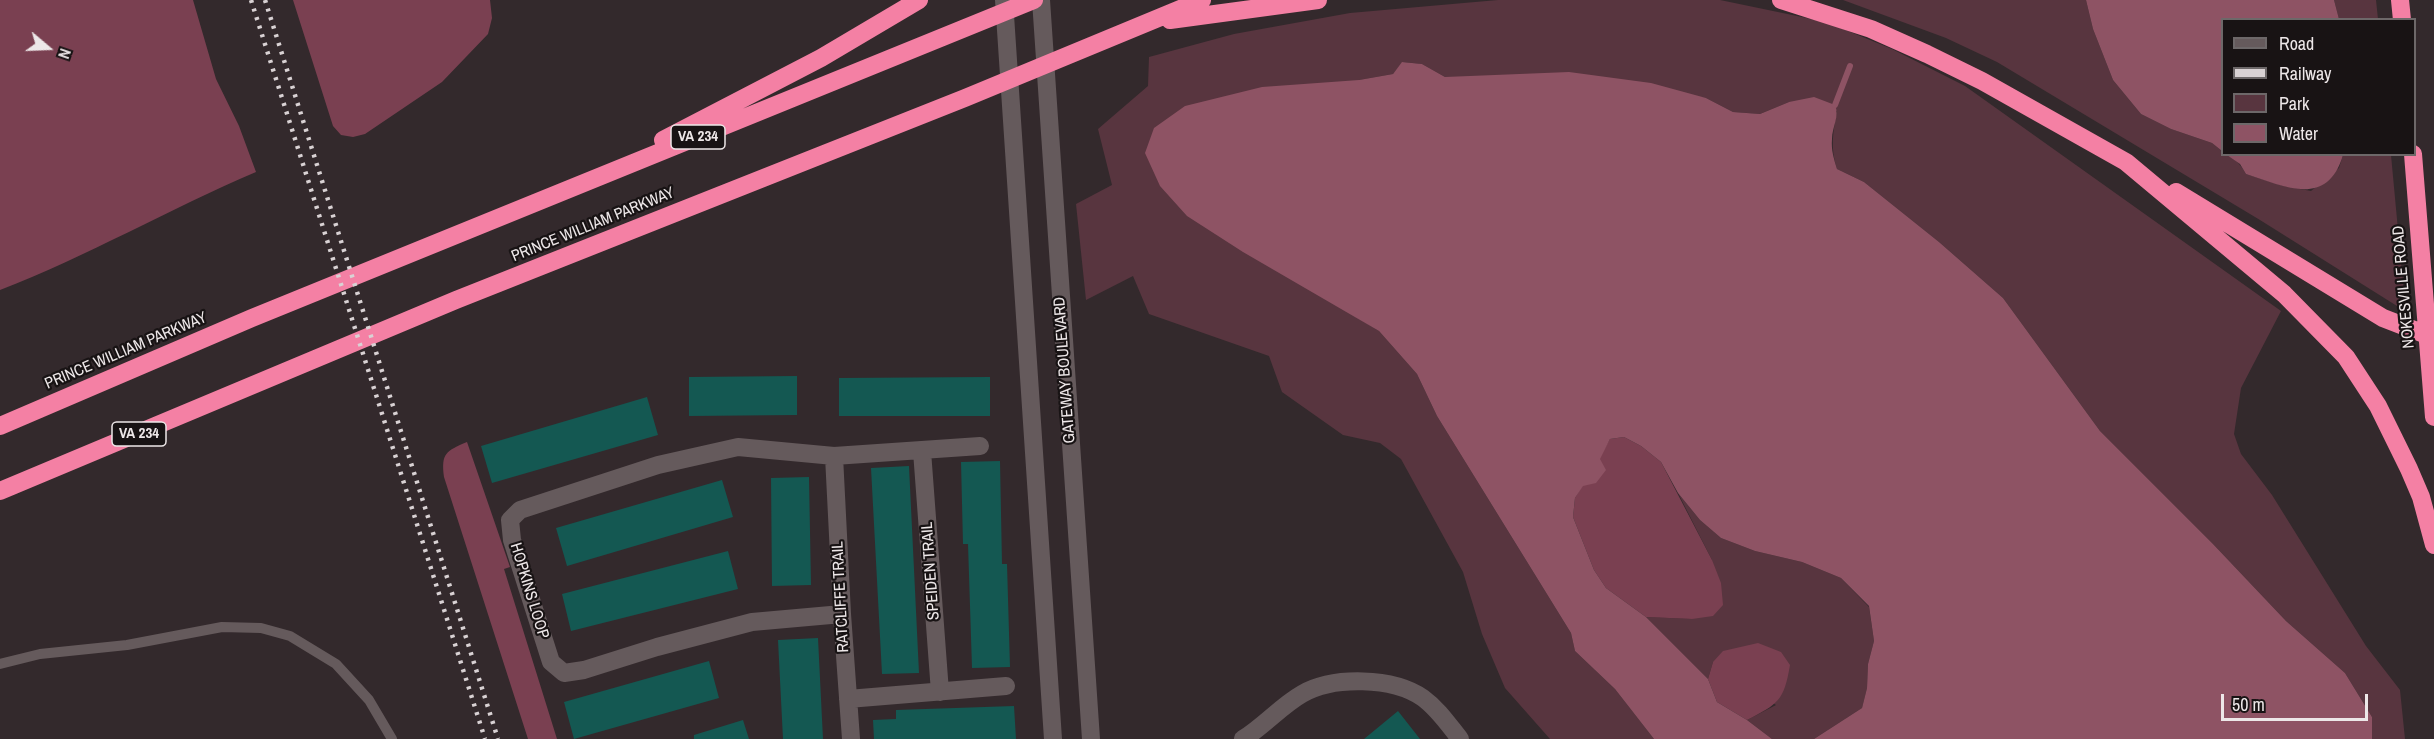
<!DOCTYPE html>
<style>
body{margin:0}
#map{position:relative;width:2434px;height:739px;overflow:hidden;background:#33292c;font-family:"Archivo Narrow",sans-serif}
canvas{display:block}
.legend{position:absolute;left:2221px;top:18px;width:195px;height:138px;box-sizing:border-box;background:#181314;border:2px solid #6d6869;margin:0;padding:8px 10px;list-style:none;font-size:18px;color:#ede7e8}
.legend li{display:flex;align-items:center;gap:12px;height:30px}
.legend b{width:30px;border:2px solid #6d6869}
.north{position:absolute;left:18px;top:18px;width:60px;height:60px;-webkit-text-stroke:4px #181314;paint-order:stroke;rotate:109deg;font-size:16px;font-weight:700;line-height:24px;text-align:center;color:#ede7e8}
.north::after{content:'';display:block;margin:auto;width:21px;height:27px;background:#ede7e8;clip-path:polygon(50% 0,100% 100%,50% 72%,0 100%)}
.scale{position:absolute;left:2221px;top:694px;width:147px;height:27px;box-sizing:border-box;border:3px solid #ede7e8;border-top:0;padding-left:8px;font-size:18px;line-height:21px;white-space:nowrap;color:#ede7e8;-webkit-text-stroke:4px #181314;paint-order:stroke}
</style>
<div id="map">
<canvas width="2434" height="739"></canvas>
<ul class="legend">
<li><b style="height:8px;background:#655a5c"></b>Road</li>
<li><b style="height:8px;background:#d9d2d4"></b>Railway</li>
<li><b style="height:16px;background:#58353f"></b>Park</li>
<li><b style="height:16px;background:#8e5364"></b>Water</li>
</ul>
<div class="north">N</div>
<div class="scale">50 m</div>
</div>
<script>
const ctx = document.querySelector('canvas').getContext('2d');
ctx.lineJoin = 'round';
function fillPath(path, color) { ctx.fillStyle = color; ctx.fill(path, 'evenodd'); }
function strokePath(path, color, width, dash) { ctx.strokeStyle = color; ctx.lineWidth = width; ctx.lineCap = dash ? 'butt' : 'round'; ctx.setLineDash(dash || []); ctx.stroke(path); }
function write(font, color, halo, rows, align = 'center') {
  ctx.font = font + ' "Archivo Narrow",sans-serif'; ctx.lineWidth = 4.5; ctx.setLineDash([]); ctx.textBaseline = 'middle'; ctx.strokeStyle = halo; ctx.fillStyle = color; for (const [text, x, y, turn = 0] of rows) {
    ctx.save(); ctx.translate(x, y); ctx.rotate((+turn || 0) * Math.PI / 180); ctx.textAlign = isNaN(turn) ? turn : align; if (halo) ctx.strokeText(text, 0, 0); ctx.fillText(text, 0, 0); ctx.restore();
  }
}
const green = new Path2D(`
 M 1498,0 L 1720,0 L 1826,22 L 1892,49 L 1965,86 L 2281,311 L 2241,388 L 2234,434 L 2241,454 L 2272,495 L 2366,646 L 2400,690 L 2405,739 L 2372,739 L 2372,717 L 2345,673 L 2286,621 L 2213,544 L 2100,431 L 2003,298 L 1939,242 L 1864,182 L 1837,169 C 1830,148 1833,132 1837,111 L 1789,102 L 1760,114 L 1733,112 L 1706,98 L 1445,77 L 1422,64 L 1403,62 L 1393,74 L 1359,80 L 1312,290 L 1379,331 L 1417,374 L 1437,416 L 1571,633 L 1575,651 L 1615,689 L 1654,739 L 1550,739 L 1505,688 L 1482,634 L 1463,572 L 1401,459 L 1380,443 L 1343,435 L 1282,392 L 1269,356 L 1149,314 L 1133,276 L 1086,300 L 1076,204 L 1112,185 L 1098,129 L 1148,86 L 1149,57 L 1234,34 L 1350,13 Z
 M 1843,0 L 2086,0 L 2093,29 L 2113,80 L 2141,114 L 2171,129 L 2212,143 L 2222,151 L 2222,154 C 2233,155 2241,165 2246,174 L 2284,186 L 2311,191 L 2339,168 L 2343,155 L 2391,155 L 2405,305 L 2397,306 L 2260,220 L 1997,62 L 1946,38 Z
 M 2334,0 L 2376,0 L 2378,19 L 2339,19 Z
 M 1678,493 L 1700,520 L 1721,538 L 1755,551 L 1802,562 L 1841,578 L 1869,607 L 1874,641 L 1868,664 L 1867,688 L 1862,708 L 1814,739 L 1772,739 L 1747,720 L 1776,705 L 1713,662 L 1708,679 L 1646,617 L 1692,619 L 1712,560 Z`);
const forest = new Path2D(`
 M 0,0 L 193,0 L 216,79 L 239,126 L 256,172 C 169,209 88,256 0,290 Z
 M 293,0 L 490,0 L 492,18 L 488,34 L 442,82 L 365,134 L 353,137 L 341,135 L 333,126 Z
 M 1624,437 L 1641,446 L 1661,462 L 1712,560 L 1721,583 L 1723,605 L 1713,616 L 1692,619 L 1646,617 L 1606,588 L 1594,570 L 1573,517 L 1575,498 L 1610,439 Z
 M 467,442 L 510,567 L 504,569 L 557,739 L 528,739 L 444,477 C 441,453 446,451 467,442 Z
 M 1758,643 L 1781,652 L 1790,665 C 1784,701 1778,704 1747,720 L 1717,702 L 1708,679 L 1713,662 L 1723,651 Z`);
const water = new Path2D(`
 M 2086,0 L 2334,0 L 2339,19 L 2222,20 L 2222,151 L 2212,143 L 2171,129 L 2141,114 L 2113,80 L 2093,29 Z
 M 1402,62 L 1422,64 L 1445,77 L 1569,72 L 1651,83 L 1706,98 L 1733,112 L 1760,114 L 1789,102 L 1814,97 L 1835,105 C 1840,116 1832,127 1832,139 C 1831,150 1834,159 1837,169 L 1864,182 L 1939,242 L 2003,298 L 2100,431 L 2213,544 L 2286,621 L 2345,673 L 2372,717 L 2372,739 L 1814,739 L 1862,708 L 1867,688 L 1868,664 L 1874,641 L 1869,606 L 1841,578 L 1802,562 L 1755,551 L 1721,538 L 1700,520 L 1678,493 L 1661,462 L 1641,446 L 1624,437 L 1610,439 L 1600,459 L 1606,470 L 1596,483 L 1583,486 L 1575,498 L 1573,517 L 1594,570 L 1606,588 L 1646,617 L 1708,679 L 1717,702 L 1747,720 L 1772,739 L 1654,739 L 1615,689 L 1575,651 L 1571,633 L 1437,416 L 1417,374 L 1379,331 L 1243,252 L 1187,216 L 1160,186 L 1145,153 L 1154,128 L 1185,106 L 1262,87 L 1359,80 L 1393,74 Z
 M 2227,155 L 2343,155 C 2327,209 2284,186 2246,174 L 2240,164 Z`);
const stream = new Path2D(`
 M 1835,105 L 1850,66`);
const building = new Path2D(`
 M 797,376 L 797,415 L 689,416 L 689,377 Z
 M 990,377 L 990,416 L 839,416 L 839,378 Z
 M 647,397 L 658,435 L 492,483 L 481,446 Z
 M 1000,461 L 1002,564 L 1007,564 L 1010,667 L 972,668 L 968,544 L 963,544 L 961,462 Z
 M 909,466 L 919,673 L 882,674 L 871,468 Z
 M 809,477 L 811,585 L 772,586 L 771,478 Z
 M 722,480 L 733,517 L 567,566 L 556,528 Z
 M 728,551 L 738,589 L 571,631 L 562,594 Z
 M 818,638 L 823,739 L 783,739 L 778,640 Z
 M 709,661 L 719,698 L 574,739 L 564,702 Z
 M 1014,706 L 1016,739 L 874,739 L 873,720 L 896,719 L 896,710 Z
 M 1398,711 L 1420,739 L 1364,739 Z
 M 743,720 L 749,739 L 694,739 L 694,735 Z`);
const lane = new Path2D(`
 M 0,664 L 40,654 L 127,645 L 222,627 L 261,628 L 290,636 L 336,664 L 369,700 L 392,739`);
const street = new Path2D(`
 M 922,451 L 940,692
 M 834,456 L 842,614 L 851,739
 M 842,614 L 752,622 L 657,647 L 584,670 L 564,673 L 551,662 L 512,540 L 510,520 L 520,510 L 658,465 L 738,447 L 834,456 L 980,446
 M 848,699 L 1006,686
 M 1243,739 C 1264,726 1281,706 1302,694 C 1333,676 1393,677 1423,698 C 1438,709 1448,724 1460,739`);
const secondary = new Path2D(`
 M 1004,0 L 1053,739
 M 1041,0 L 1091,739`);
const highway = new Path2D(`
 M 1781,0 L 1871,29 L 1927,54 L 1982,81 L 2126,162 L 2284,294 L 2346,357 L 2378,406 L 2409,469 L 2421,497 L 2434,545
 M 2400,0 L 2402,20
 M 1170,20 L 1318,0
 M 663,140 L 821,58 L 919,0
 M 2413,154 L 2434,417
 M 2176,192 L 2383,318 L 2427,335
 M 0,426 L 252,318 L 1034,0
 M 0,491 L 456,300 L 965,98 L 1202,0`);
const rail = new Path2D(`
 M 251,0 L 485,739
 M 265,0 L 498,739`);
const shields = [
 [698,137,54],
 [139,434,54]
];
const shieldNames = [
 ["VA 234",698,137],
 ["VA 234",139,434]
];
const streetNames = [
 ["PRINCE WILLIAM PARKWAY",593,225,-22],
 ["NOKESVILLE ROAD",2404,287,-95],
 ["PRINCE WILLIAM PARKWAY",126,351,-23],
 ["GATEWAY BOULEVARD",1065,370,-94],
 ["SPEIDEN TRAIL",931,571,-94],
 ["HOPKINS LOOP",529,591,73],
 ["RATCLIFFE TRAIL",841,597,-93]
];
fillPath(green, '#58353f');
fillPath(forest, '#7a4051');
fillPath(water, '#8e5364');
strokePath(stream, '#8e5364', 6);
fillPath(building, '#145852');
strokePath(lane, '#655a5c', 10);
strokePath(street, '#655a5c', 18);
strokePath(secondary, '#655a5c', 18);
strokePath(highway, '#f480a4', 18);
strokePath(rail, '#d9d2d4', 4.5, [3, 6]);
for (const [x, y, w] of shields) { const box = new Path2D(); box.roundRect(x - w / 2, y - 12, w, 24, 4.5); ctx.fillStyle = '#181314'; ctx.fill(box); strokePath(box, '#ede7e8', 1.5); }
write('bold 15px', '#ede7e8', null, shieldNames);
write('16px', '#ede7e8', '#181314', streetNames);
</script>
